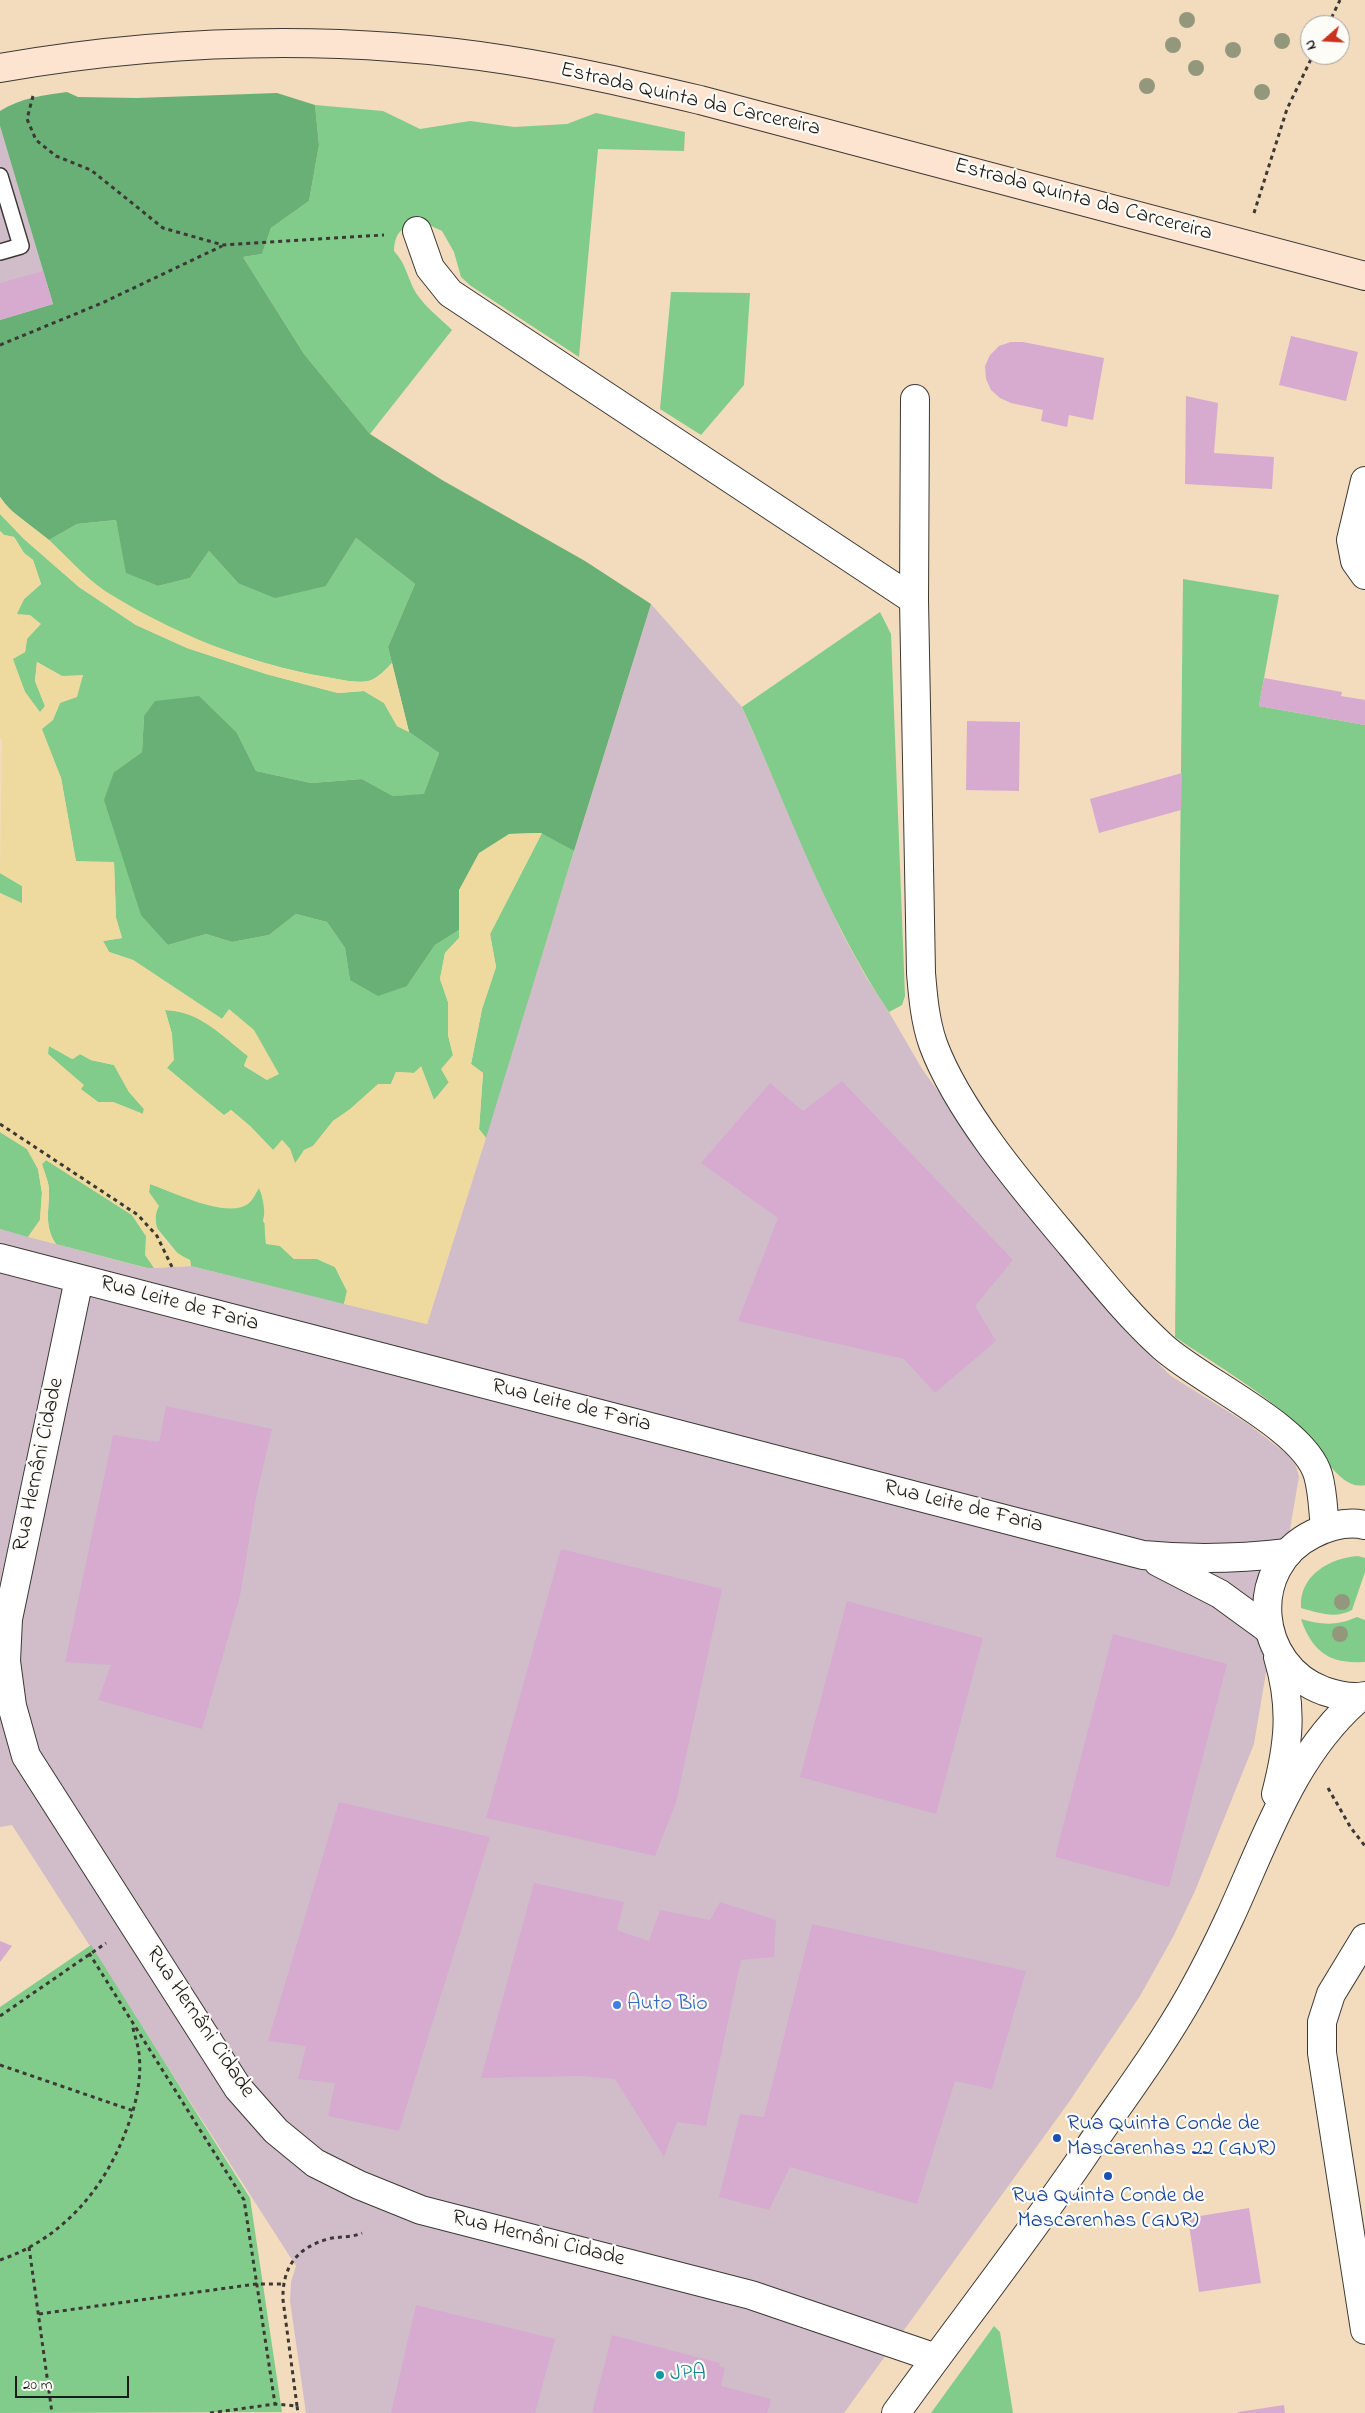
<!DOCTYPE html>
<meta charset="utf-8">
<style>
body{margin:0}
#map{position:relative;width:1365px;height:2413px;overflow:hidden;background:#f3dbbd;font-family:"Indie Flower",sans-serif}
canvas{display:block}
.north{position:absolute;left:1300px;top:15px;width:50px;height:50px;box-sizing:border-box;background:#fdfcf7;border:1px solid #a3a29f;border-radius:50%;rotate:251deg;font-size:14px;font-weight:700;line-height:20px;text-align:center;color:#1c1c1c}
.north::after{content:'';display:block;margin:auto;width:18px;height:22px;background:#c8321e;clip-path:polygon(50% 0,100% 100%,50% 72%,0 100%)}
.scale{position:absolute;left:15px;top:2376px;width:114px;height:22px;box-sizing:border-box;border:2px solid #1c1c1c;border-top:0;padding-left:6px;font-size:15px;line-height:18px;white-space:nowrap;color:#1c1c1c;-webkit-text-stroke:4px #fdfcf7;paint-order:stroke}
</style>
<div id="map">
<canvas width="1365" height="2413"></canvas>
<div class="north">N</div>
<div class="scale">20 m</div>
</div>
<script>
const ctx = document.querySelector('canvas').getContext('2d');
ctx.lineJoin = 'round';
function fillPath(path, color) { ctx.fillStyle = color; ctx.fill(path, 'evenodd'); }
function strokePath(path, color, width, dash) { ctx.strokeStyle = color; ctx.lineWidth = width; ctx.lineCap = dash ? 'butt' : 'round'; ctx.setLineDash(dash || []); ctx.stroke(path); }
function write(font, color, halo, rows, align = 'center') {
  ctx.font = font + ' "Indie Flower",sans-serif'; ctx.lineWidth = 4.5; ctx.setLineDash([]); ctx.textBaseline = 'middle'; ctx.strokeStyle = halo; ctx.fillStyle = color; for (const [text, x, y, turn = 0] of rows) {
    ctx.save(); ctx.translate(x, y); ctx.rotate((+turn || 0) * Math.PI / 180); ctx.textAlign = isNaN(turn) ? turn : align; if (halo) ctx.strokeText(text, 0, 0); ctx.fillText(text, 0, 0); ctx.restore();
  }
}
const industrial = new Path2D(`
 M 0,126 L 53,304 L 0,320 Z
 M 651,604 L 742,707 L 842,933 L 866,977 L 889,1012 L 922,1069 L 1014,1195 L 1128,1334 L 1171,1376 L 1248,1424 L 1288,1455 L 1296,1466 L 1299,1477 L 1297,1488 L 1254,1744 L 1195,1891 L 1173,1937 L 1140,1996 L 1069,2102 L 844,2413 L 306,2413 L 290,2301 L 291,2282 L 296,2266 L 12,1825 L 0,1827 L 0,1229 L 146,1268 L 191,1266 L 427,1324 Z`);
const green = new Path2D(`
 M 315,105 L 383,111 L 420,129 L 470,121 L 514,127 L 567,124 L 596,113 L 685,132 L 684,151 L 598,149 L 579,357 L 471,286 L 461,277 L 454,252 L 442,231 L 423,222 C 404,227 395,229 394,251 C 407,265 407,278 416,293 C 425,307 440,318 452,330 L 370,434 L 304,354 L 243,257 L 262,254 L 271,228 L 309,201 L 319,145 Z
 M 671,292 L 750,293 L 744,385 L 701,435 L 660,409 Z
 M 0,514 L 24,539 L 79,587 L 136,625 L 187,648 L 266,674 L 338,693 L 364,691 L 384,703 L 397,726 L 409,732 L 439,753 L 424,795 L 393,796 L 362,779 L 311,783 L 256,771 L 237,733 L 144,716 L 142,752 L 114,772 L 168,945 L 206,934 L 232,942 L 269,935 L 296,914 L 327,922 L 345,948 L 350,980 L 407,986 L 435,945 L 459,930 L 459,938 L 445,953 L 440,979 L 448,1002 L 448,1035 L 453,1055 L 449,1082 L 434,1100 L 421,1067 L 414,1073 L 396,1072 L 391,1084 L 333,1121 L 313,1146 L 304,1150 L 295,1164 L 290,1149 L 282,1140 L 274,1151 L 250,1126 L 231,1110 L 224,1116 L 167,1068 L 172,1034 L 165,1010 C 201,1011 221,1035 248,1056 L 244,1066 L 267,1080 L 229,1010 L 222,1019 L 133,960 L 109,952 L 103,941 L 122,938 L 116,918 L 114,862 L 76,862 L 61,778 L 41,729 L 53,719 L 60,703 L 83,676 L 62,676 L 37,662 L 35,681 L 45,706 L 40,713 L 25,692 L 12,659 L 25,652 L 27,639 L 16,614 L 24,599 L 41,584 L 33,560 L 24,553 L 14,537 L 4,535 L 0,531 Z
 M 116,520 L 127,573 L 158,586 L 190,578 L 209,551 L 238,583 L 326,586 L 356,538 L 415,584 L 388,647 L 392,663 C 386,669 378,678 369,681 C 357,683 342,680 331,678 C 262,667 158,631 102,589 C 83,575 66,556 49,540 L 77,524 Z
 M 1183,579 L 1279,595 L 1259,706 L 1365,725 L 1365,1485 C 1340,1491 1320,1449 1305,1432 C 1270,1396 1216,1365 1175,1337 Z
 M 880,612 L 891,634 L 905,996 L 902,1005 L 889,1012 C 826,918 789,810 742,707 Z
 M 542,833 L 574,851 L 486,1138 L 479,1129 L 483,1073 L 471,1064 L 482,1009 L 496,967 L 490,934 Z
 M 0,873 L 22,886 L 22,904 L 0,893 Z
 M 49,1046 L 72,1059 L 80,1054 L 91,1060 L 114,1065 L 129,1092 L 144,1109 L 143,1114 L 113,1102 L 98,1102 L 80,1089 L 83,1086 L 47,1053 Z
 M 0,1132 L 27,1149 L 38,1169 L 42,1193 L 40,1220 L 28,1237 L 0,1229 Z
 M 46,1160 L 132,1215 L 146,1236 L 146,1255 L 154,1268 L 147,1268 L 56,1244 C 44,1226 49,1211 49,1191 C 49,1182 44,1172 42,1164 Z
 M 150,1184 L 187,1198 L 250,1202 L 259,1187 L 266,1205 L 263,1221 L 280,1246 L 294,1259 L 317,1259 L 335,1267 L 347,1291 L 344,1304 L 191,1266 L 190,1260 L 179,1255 L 156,1227 L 155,1213 L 149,1192 Z
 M 1358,1556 L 1365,1558 L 1365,1572 L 1352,1610 C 1335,1619 1319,1613 1301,1608 C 1299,1575 1330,1558 1358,1556 Z
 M 1357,1617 L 1365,1620 L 1365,1662 L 1363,1662 C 1329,1664 1312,1651 1301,1619 C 1322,1625 1337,1626 1357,1617 Z
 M 91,1945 L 250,2198 L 282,2412 L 0,2413 L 0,2007 Z
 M 994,2326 L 1000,2332 L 1013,2413 L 931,2413 Z`);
const forest = new Path2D(`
 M 67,92 L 78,97 L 137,98 L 277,93 L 315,105 L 319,145 L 309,201 L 271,228 L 262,254 L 243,257 L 304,354 L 370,434 L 442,480 L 585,561 L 651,604 L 574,851 L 541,833 L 509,834 L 459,890 L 459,930 L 435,945 L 407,986 L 378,996 L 350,980 L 345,948 L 327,922 L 296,914 L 269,935 L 232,942 L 206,934 L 168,945 L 141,915 L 104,800 L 114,772 L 142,752 L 144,716 L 155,701 L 199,696 L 237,733 L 256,771 L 311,783 L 362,779 L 393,796 L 424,794 L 439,753 L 409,732 L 388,647 L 415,584 L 356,538 L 326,586 L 275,598 L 238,583 L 209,551 L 190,578 L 158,586 L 126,573 L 116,520 L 77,524 L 49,540 L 8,508 L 0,497 L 0,320 L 53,304 L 0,126 L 0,111 C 21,98 43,95 67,92 Z`);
const sand = new Path2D(`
 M 0,497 C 13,516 34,527 51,542 C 68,558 85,578 105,591 C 171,632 249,665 327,677 C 339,679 356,684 368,681 C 378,679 386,670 392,663 L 409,732 L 397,726 L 384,703 L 364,691 L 338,693 L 266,674 L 187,648 L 136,625 L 79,587 L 24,539 L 0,514 Z
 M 0,531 L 4,535 L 14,537 L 24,553 L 33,560 L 41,584 L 24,599 L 17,614 L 30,615 L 41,624 L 27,639 L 25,652 L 13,659 L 25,692 L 40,712 L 45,706 L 35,681 L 37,662 L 62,676 L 83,675 L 77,697 L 60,703 L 53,720 L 42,729 L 61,778 L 76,861 L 114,862 L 116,918 L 122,938 L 103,941 L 109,952 L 133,960 L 222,1019 L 229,1009 L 254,1030 L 279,1074 L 267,1080 L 244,1065 L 248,1056 C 222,1036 200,1011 165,1010 L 172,1034 L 174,1060 L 167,1068 L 224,1115 L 231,1110 L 250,1126 L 273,1150 L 282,1140 L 290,1149 L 295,1163 L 305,1150 L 313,1146 L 333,1121 L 350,1109 L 378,1084 L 391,1084 L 396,1072 L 414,1073 L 421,1066 L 434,1100 L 449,1083 L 441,1069 L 453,1055 L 448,1035 L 448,1002 L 440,979 L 445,953 L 459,938 L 459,890 L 479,853 L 509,834 L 542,833 L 490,934 L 496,967 L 482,1009 L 471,1064 L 483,1073 L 479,1129 L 486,1138 L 427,1324 L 344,1304 L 347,1291 L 335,1267 L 317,1259 L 294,1259 L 280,1246 L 266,1244 C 263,1223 267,1206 259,1188 C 256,1193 253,1200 248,1204 C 226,1219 173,1192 150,1184 L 149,1192 L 159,1206 C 147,1228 170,1251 190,1260 L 191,1266 L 154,1268 L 145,1255 L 146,1236 L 132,1215 L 46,1160 L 42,1164 C 44,1172 49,1182 49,1191 C 49,1211 44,1226 56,1244 L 28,1237 L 40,1220 L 42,1193 L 38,1169 L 27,1149 L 0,1132 L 0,893 L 22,903 L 22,886 L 0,873 L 2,740 L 0,738 ZM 49,1046 L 73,1059 L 80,1054 L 91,1060 L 114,1065 L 129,1092 L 144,1109 L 143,1114 L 113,1102 L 98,1102 L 81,1089 L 84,1085 L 48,1054 Z`);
const building = new Path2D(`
 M 43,271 L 53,304 L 0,320 L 0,283 Z
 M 1291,336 L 1358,352 L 1346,401 L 1279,385 Z
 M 1011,342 L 1023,342 L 1104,358 L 1093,420 L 1069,415 L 1067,427 L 1041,421 L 1043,410 L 1011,403 L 1000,398 L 991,390 L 986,379 L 985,366 L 990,355 L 999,346 Z
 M 1186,396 L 1218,403 L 1214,453 L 1274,457 L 1272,489 L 1185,484 Z
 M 1264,678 L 1342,692 L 1341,696 L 1365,700 L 1365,725 L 1259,706 Z
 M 967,721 L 1020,722 L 1019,791 L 966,790 Z
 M 1182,773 L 1181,810 L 1099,833 L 1090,799 Z
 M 842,1081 L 1013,1260 L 975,1306 L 996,1341 L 935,1393 L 904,1359 L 738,1321 L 778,1218 L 701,1163 L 770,1083 L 803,1111 Z
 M 166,1406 L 272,1429 L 256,1498 L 240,1596 L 202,1729 L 98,1700 L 111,1665 L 65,1662 L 113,1435 L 159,1442 Z
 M 561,1549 L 722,1589 L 676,1803 L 655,1856 L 486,1818 Z
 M 847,1601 L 983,1638 L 936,1814 L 800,1777 Z
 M 1113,1634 L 1227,1664 L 1169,1887 L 1055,1857 Z
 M 339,1802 L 490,1837 L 399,2131 L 328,2116 L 335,2083 L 298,2079 L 306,2046 L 268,2041 Z
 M 534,1883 L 624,1902 L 617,1930 L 649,1941 L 660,1910 L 710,1920 L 720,1902 L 776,1920 L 774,1957 L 741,1960 L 706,2126 L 677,2122 L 664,2157 L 615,2079 L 583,2076 L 481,2078 Z
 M 812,1924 L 1026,1971 L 992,2089 L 955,2081 L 917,2204 L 790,2167 L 769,2210 L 719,2197 L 740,2114 L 764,2117 Z
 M 0,1941 L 12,1946 L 0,1962 Z
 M 1249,2208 L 1261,2283 L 1199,2292 L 1188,2218 Z
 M 416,2305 L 555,2339 L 535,2413 L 391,2413 Z
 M 612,2335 L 720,2363 L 719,2366 L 725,2368 L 721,2386 L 771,2399 L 767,2413 L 592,2413 Z
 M 1284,2405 L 1285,2413 L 1238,2413 L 1238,2412 Z`);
const path = new Path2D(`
 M 1328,25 L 1340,0
 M 33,96 L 27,119 L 36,140 L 56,156 L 91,170 L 163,228 L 223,245 L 384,235
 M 1254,213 L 1287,109 L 1313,55
 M 0,345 L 102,303 L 222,246
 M 0,1124 L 138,1215 L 157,1236 L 172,1267
 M 1328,1788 L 1351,1828 L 1365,1846
 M 89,1953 L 244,2200 L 275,2404
 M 0,2016 L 106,1943
 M 0,2065 L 134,2111
 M 29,2247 L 52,2413
 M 0,2260 C 62,2239 105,2189 127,2128 C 136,2105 142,2078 139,2054 C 138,2044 134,2034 132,2024
 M 39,2314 L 256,2284 L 283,2284
 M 297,2406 L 283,2300 C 282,2268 296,2248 328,2239 C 340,2236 351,2238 362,2233
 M 210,2413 L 275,2404 L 297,2406 L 298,2413`);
const service = new Path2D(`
 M 0,176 L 21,246 L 0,252`);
const minor = new Path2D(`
 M 417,231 L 430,268 L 450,293 L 914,600
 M 915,399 L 914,600 L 921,973 C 923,997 925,1021 933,1044 C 958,1112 1025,1190 1072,1246 C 1101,1281 1129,1316 1163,1347 C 1202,1382 1305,1428 1318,1475 C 1323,1492 1323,1511 1325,1528
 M 1365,481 L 1351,540 L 1355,561 L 1365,575
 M 0,1258 L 1143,1555 C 1193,1560 1237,1559 1288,1553
 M 79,1279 L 8,1619 L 6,1661 L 12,1706 L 26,1756 L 238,2088 L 276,2131 L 315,2163 L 359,2185 L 421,2210 L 751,2295 L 936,2358
 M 1158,1562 L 1220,1594 L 1268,1629
 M 1365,1938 L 1331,1994 L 1322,2022 L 1322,2053 L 1365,2330`);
const tertiary = new Path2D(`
 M 1365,1525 C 1347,1521 1329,1526 1313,1534 C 1246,1567 1255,1666 1324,1691 C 1336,1695 1352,1699 1365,1696
 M 1276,1794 C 1289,1744 1293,1707 1278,1657
 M 896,2413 C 958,2327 1024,2243 1084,2155 C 1120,2102 1159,2051 1191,1994 C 1205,1969 1218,1943 1230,1917 C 1266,1839 1293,1754 1360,1697`);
const secondary = new Path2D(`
 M 0,68 C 168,39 338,34 507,60 C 572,70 636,85 700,100 L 1365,276`);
const trees = [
 [1187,20],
 [1282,41],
 [1173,45],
 [1233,50],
 [1196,68],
 [1147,86],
 [1262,92],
 [1342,1602],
 [1340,1634]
];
const markers = [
 [617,2005,5,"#3f7fe0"],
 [1057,2138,5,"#1a4fb4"],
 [1108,2176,5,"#1a4fb4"],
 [660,2375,5,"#0f9aa8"]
];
const streetNames = [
 ["Estrada Quinta da Carcereira",690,101,13],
 ["Estrada Quinta da Carcereira",1083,201,15],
 ["Rua Leite de Faria",179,1305,15],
 ["Rua Leite de Faria",571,1407,14],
 ["Rua Hernâni Cidade",40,1465,-78],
 ["Rua Leite de Faria",963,1508,14],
 ["Rua Hernâni Cidade",199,2023,56],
 ["Rua Hernâni Cidade",538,2240,14]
];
const shopNames = [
 ["Auto Bio",627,2005]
];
const transitNames = [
 ["Rua Quinta Conde de",1067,2125],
 ["Mascarenhas 22 (GNR)",1067,2150],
 ["Rua Quinta Conde de",1108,2197,"center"],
 ["Mascarenhas (GNR)",1108,2222,"center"]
];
const cultureNames = [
 ["JPA",670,2375]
];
fillPath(industrial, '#d1bdca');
fillPath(green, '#81cc8a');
fillPath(forest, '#68b076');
fillPath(sand, '#eeda9e');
fillPath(building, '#d6abcf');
strokePath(service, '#3c3934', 18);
strokePath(minor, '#3c3934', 30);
strokePath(tertiary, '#3c3934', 30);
strokePath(secondary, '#3c3934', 30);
strokePath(path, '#3c3934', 3, [4, 4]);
strokePath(service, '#fff', 15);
strokePath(minor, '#fff', 28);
strokePath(tertiary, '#fff', 28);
strokePath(secondary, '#fde4d1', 28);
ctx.fillStyle = '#93987d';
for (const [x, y] of trees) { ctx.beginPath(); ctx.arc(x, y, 8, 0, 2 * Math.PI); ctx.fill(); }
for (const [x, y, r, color] of markers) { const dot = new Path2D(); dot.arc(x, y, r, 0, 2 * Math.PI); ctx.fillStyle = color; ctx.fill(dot); strokePath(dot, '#fdfcf7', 2); }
write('22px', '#1c1c1c', '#fdfcf7', streetNames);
write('22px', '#366cbe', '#fdfcf7', shopNames, 'left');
write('22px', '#164399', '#fdfcf7', transitNames, 'left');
write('22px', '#0d838f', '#fdfcf7', cultureNames, 'left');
</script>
